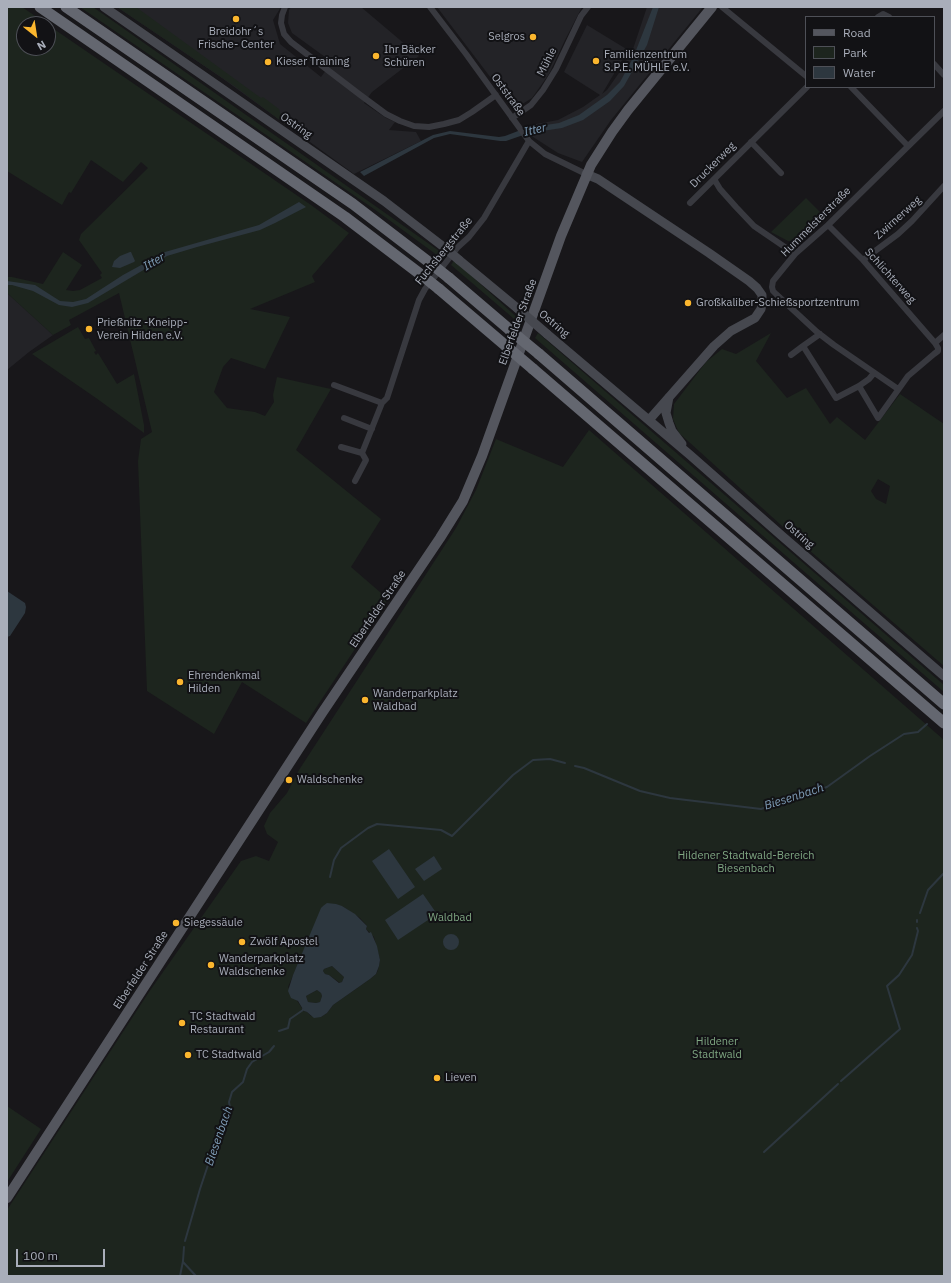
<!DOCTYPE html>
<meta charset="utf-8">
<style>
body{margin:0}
#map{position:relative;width:951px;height:1283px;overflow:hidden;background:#18171a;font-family:"IBM Plex Sans",sans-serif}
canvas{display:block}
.frame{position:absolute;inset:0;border:8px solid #a9aeba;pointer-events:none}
.legend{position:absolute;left:805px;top:16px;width:130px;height:72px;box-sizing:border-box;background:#121215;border:1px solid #4e5057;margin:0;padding:5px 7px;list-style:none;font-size:12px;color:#a9aeba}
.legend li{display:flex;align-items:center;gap:8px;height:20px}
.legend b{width:20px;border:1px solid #4e5057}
.north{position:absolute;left:16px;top:16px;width:40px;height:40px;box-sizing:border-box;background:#121215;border:1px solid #4e5057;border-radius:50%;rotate:150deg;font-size:11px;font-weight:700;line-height:16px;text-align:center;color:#a9aeba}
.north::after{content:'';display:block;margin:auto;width:14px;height:18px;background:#fbb62e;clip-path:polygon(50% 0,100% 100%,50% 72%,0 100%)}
.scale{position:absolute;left:16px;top:1249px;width:89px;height:18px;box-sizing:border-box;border:2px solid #a9aeba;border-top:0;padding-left:5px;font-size:12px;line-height:14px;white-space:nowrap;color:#a9aeba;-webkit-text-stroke:3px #121215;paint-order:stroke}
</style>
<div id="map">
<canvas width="951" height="1283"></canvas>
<div class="frame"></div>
<ul class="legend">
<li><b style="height:5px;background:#54565e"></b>Road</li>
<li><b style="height:11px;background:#1d251e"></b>Park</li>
<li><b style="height:11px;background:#2d373f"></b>Water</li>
</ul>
<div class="north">N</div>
<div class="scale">100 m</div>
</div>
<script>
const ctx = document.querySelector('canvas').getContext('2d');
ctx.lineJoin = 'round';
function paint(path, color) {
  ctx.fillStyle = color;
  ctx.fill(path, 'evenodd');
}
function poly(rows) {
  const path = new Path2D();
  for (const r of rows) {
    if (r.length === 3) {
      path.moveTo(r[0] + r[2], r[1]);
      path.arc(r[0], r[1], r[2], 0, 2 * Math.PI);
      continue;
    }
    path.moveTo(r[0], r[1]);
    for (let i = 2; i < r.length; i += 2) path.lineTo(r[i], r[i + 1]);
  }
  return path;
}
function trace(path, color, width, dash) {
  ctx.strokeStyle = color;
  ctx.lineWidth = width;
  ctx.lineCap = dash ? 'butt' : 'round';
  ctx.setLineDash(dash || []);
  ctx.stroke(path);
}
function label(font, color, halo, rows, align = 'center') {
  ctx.font = font + ' "IBM Plex Sans",sans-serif';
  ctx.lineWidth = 4;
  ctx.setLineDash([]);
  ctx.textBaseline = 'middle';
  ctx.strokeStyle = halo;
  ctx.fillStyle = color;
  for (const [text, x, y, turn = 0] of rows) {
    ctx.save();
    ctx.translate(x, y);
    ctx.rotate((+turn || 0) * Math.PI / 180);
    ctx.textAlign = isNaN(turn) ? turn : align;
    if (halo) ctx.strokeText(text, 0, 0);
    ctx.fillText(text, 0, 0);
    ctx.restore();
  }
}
const built = poly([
 [117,7,281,7,273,20,280,44,321,77,332,62,292,33,288,23,289,10,291,7,361,7,419,56,372,92,364,103,386,118,395,122,389,130,416,132,421,141,354,174,222,78],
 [437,7,582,7,565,40,549,74,532,98,516,108,513,107],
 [647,7,703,7,611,120,582,162,558,153,530,135,525,126,558,120,583,107,600,95,564,72,587,25,628,50,602,94,607,90,621,70,633,49],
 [7,293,53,335,29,352,7,370]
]);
const green = poly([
 [7,7,22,7,47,24,24,24,24,48,48,48,48,25,311,205,349,233,312,276,315,282,250,309,290,317,265,369,231,358,223,367,214,392,227,408,255,412,265,416,274,402,273,395,277,377,331,389,296,450,381,519,351,567,388,599,306,723,242,682,214,734,147,691,138,461,141,439,152,432,119,293,69,320,71,325,53,335,7,293,7,277,12,277,43,284,63,252,82,265,66,290,73,291,80,290,102,278,100,275,102,273,79,240,81,234,148,168,141,162,123,182,91,160,71,193,69,192,62,205,7,171],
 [80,7,93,7,442,253,441,258,374,209],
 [117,7,136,7,261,98,263,97,279,109,280,113,287,121,285,124,233,85],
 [806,198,825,217,806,235,800,239,794,241,788,241,771,232],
 [454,260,521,321,520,324,451,265],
 [78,327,85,339,89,338,96,351,94,352,96,355,98,353,117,384,134,374,144,425,144,433,96,398,32,354],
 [538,333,944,685,944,692,800,568,535,338],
 [771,333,756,361,787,398,806,388,830,424,837,417,865,440,900,394,944,424,944,666,802,544,679,433,673,419,674,404,706,362,722,349,736,354],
 [878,479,890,486,886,504,876,499,871,491],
 [589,430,944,740,944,1276,7,1276,7,1210,149,992,241,861,256,856,269,861,278,842,267,834,264,826,270,813,287,793,299,770,456,528,476,490,496,439,563,467],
 [323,906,342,906,360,918,367,926,366,929,374,937,380,960,378,970,376,974,370,979,333,1005,327,1013,321,1017,311,1016,307,1012,304,1011,288,987],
 [332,966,344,977,342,982,340,983,329,975,325,974,323,971,324,969],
 [317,990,321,993,322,996,320,1002,316,1003,308,1002,306,996],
 [7,1106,41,1129,7,1182]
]);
const water = poly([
 [653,7,659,7,647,45,624,86,610,101,583,120,562,128,529,133,506,141,500,141,450,134,434,138,364,176,360,172,433,135,450,131,499,137,505,136,526,128,559,123,579,115,607,95,620,82,633,58],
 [299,202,306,207,275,223,260,230,197,247,167,256,88,303,72,307,59,305,33,291,12,285,7,285,7,281,35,285,60,301,73,302,86,299,123,275,165,252,259,225],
 [130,252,131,252,135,261,134,262,120,268,112,267,114,261,120,256],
 [7,591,25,603,26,607,25,613,10,636,7,637],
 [389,849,415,887,398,899,372,861],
 [434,856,442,869,424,881,415,869],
 [423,894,437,914,398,940,385,920],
 [327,903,336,904,342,906,355,914,367,926,366,929,369,933,371,932,377,946,380,960,379,966,376,974,370,979,333,1005,327,1013,321,1017,314,1018,307,1012,304,1011,298,1001,291,998,288,991,293,975,321,908,323,906],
 [332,966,344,977,342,982,339,983,329,975,325,974,323,971,324,969],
 [317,990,321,993,322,996,320,1002,316,1003,308,1002,306,996],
 [451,942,8]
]);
const stream = poly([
 [575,766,584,768,640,791,670,798,761,809,827,787,870,756,904,734,918,732,927,724],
 [330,877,334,860,341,848,368,828,377,824,441,830,452,836,513,775,533,760,550,759,565,763],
 [920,913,928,890,944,873],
 [917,920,917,922],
 [279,1031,288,1028,290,1019,303,1010,303,1009],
 [841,1081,900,1029,887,986,899,975,912,955,918,931,917,928],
 [764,1152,838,1084],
 [185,1241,200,1189,209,1162,225,1123,230,1108,229,1102,232,1092,243,1082,247,1069,252,1062,269,1052,274,1046],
 [183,1262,196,1276],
 [180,1276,183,1261,184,1247]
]);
const minor = poly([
 [285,7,282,15,281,23,284,34,291,42,359,94,386,114,400,121,414,126,429,127,444,124,459,120,472,112,496,95],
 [430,7,466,54,529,141,545,154,586,174],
 [722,7,806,76],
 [878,17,883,14,889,17],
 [934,64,944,75],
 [851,87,908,146],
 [512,118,531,105,543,90,556,69,581,16,588,7],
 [751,142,781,173],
 [714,179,720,189,736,207,754,226,795,254],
 [690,203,807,87],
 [828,225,863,260,935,343,938,348,938,351,934,354,908,376,878,418,859,386],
 [863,260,898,234,912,221,944,186],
 [820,334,803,346,836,398,859,386,869,379,874,373],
 [935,343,944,335],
 [791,355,803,346],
 [334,385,382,403],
 [898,389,834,345,817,332,776,294,773,291,772,287,773,281,795,254,828,225,944,111],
 [344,418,372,429],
 [341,447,362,453,382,403,387,398,419,300,425,289,458,247,469,237,484,218,529,141],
 [355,481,366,460,362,453]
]);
const secondary = poly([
 [104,7,384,201,445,248],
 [586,174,598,179,709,253,749,281,757,288,762,295,762,304,761,309,755,318,731,331,714,346,649,420],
 [459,260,517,308],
 [547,334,690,455,782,536,944,676],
 [669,397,666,413,669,423,672,431,682,444]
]);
const primary = poly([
 [7,1198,322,713,440,538,463,501,482,456,561,236,591,165,612,132,628,110,712,7]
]);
const motorway = poly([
 [40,7,345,217,424,277],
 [66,7,353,204,434,266],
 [449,278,510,330],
 [439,289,506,346],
 [539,354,944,704],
 [533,369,944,723]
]);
const secondaryBridge = poly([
 [445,248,459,260],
 [517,308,547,334]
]);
const motorwayBridge = poly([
 [434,266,449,278],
 [424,277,439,289],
 [510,330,539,354],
 [506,346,533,369]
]);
const markers = [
 [236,19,4,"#fbb62e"],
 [533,37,4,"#fbb62e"],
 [376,56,4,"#fbb62e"],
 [596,61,4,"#fbb62e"],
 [268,62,4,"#fbb62e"],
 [688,303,4,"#fbb62e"],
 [89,329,4,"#fbb62e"],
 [180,682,4,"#fbb62e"],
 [365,700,4,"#fbb62e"],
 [289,780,4,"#fbb62e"],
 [176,923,4,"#fbb62e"],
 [242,942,4,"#fbb62e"],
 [211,965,4,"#fbb62e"],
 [182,1023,4,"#fbb62e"],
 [188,1055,4,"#fbb62e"],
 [437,1078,4,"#fbb62e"]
];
const poiNames = [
 ["Breidohr´s",236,32,"center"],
 ["Frische- Center",236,45,"center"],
 ["Selgros",525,37,"right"],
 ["Ihr Bäcker",384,50],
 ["Schüren",384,63],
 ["Familienzentrum",604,55],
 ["S.P.E. MÜHLE e.V.",604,68],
 ["Kieser Training",276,62],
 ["Großkaliber-Schießsportzentrum",696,303],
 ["Prießnitz -Kneipp-",97,323],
 ["Verein Hilden e.V.",97,336],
 ["Ehrendenkmal",188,676],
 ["Hilden",188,689],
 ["Wanderparkplatz",373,694],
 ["Waldbad",373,707],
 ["Waldschenke",297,780],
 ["Siegessäule",184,923],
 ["Zwölf Apostel",250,942],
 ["Wanderparkplatz",219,959],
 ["Waldschenke",219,972],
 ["TC Stadtwald",190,1017],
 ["Restaurant",190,1030],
 ["TC Stadtwald",196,1055],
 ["Lieven",445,1078]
];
const streetNames = [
 ["Mühle",547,62,-63],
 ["Oststraße",508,95,54],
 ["Ostring",296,126,35],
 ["Druckerweg",713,165,-45],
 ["Zwirnerweg",898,218,-42],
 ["Hummelsterstraße",816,222,-45],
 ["Fuchsbergstraße",444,251,-51],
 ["Schlichterweg",890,276,48],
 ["Elberfelder Straße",518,322,-70],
 ["Ostring",554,324,40],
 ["Ostring",799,535,41],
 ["Elberfelder Straße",378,609,-56],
 ["Elberfelder Straße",141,970,-57]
];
const parkNames = [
 ["Hildener Stadtwald-Bereich",746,856],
 ["Biesenbach",746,869],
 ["Waldbad",450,918],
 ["Hildener",717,1042],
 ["Stadtwald",717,1055]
];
const waterNames = [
 ["Itter",535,130,-13],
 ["Itter",154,262,-30],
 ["Biesenbach",794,797,-18],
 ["Biesenbach",219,1136,-71]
];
paint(built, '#232327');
paint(green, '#1d251e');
paint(water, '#2d373f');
trace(stream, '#2d373f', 2);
trace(minor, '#38393f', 6);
trace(secondary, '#46484f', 9);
trace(primary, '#54565e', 10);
trace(motorway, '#646770', 11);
trace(secondaryBridge, '#46484f', 9);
trace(motorwayBridge, '#646770', 11);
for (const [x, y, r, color] of markers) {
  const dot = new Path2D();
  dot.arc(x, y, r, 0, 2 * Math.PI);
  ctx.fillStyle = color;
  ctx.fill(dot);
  trace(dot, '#121215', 1.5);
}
label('11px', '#a9aeba', '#121215', poiNames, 'left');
label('11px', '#a9aeba', '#121215', streetNames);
label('11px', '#7fa682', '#121215', parkNames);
label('italic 12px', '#7f9db7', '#121215', waterNames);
</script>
